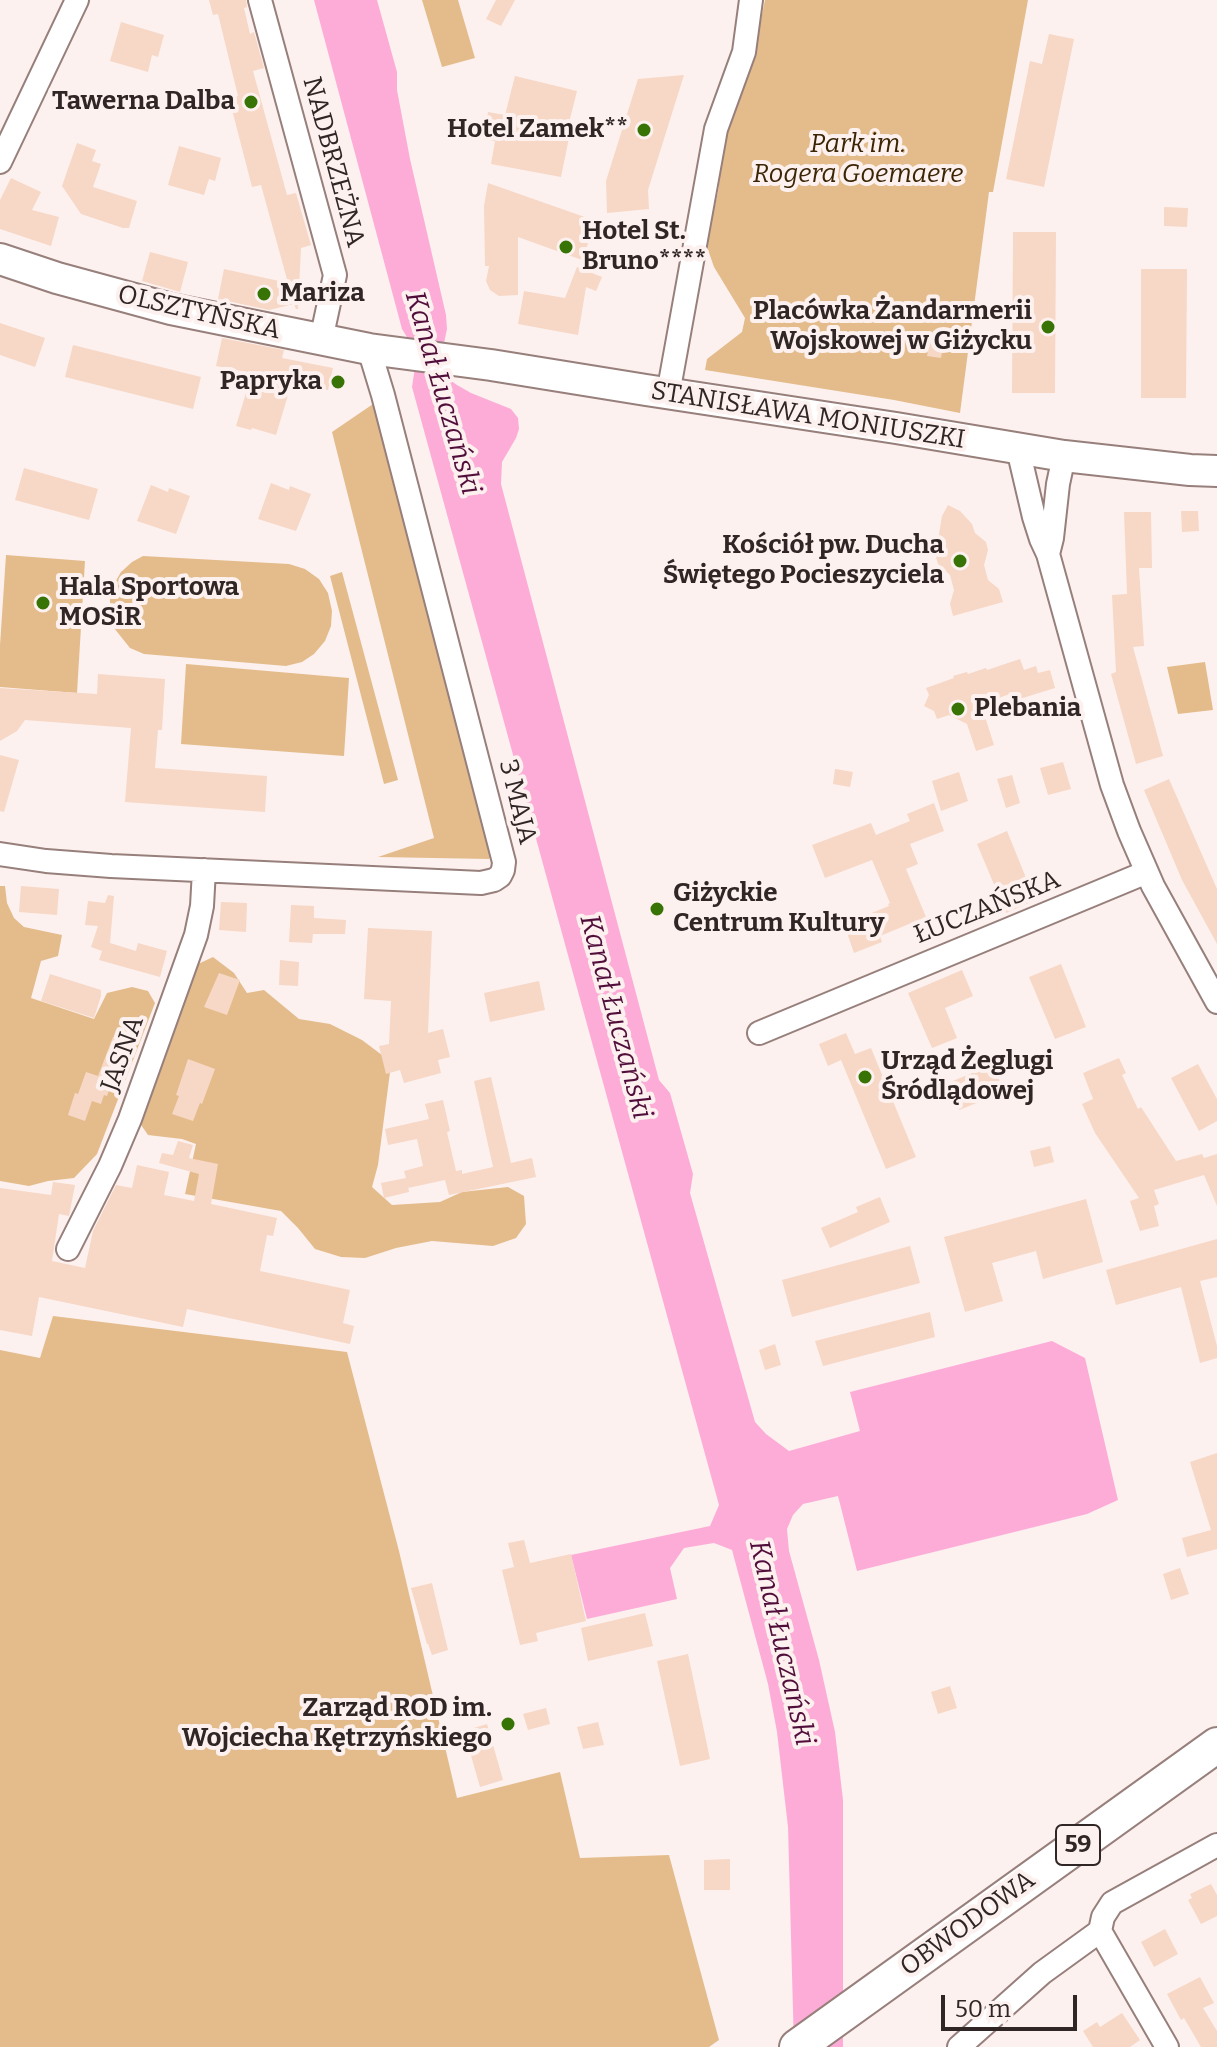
<!DOCTYPE html>
<meta charset="utf-8">
<style>
body{margin:0}
#map{position:relative;width:1217px;height:2047px;overflow:hidden;background:#fcf1ef;font-family:Bitter,serif}
canvas{display:block}
.scale{position:absolute;left:941px;top:1995px;width:136px;height:36px;box-sizing:border-box;border:4px solid #302625;border-top:0;padding-left:10px;font-size:24px;line-height:28px;white-space:nowrap;color:#302625;-webkit-text-stroke:6px #fcf1ef;paint-order:stroke}
</style>
<div id="map">
<canvas width="1217" height="2047"></canvas>
<div class="scale">50 m</div>
</div>
<script>
const ctx = document.querySelector('canvas').getContext('2d');
ctx.lineJoin = 'round';
function paint(path, color) {
  ctx.fillStyle = color;
  ctx.fill(path, 'evenodd');
}
function poly(rows) {
  const path = new Path2D();
  for (const r of rows) {
    path.moveTo(r[0], r[1]);
    for (let i = 2; i < r.length; i += 2) path.lineTo(r[i], r[i + 1]);
  }
  return path;
}
function trace(path, color, width, dash) {
  ctx.strokeStyle = color;
  ctx.lineWidth = width;
  ctx.lineCap = dash ? 'butt' : 'round';
  ctx.setLineDash(dash || []);
  ctx.stroke(path);
}
function label(font, color, halo, rows, align = 'center') {
  ctx.font = font + ' Bitter,serif';
  ctx.lineWidth = 8;
  ctx.setLineDash([]);
  ctx.textBaseline = 'middle';
  ctx.strokeStyle = halo;
  ctx.fillStyle = color;
  for (const [text, x, y, turn = 0] of rows) {
    ctx.save();
    ctx.translate(x, y);
    ctx.rotate((+turn || 0) * Math.PI / 180);
    ctx.textAlign = isNaN(turn) ? turn : align;
    if (halo) ctx.strokeText(text, 0, 0);
    ctx.fillText(text, 0, 0);
    ctx.restore();
  }
}
const green = poly([
 [422,0,458,0,475,58,442,67],
 [765,0,1028,0,993,192,989,192,960,413,894,400,705,370,707,359,742,332,745,318,714,267,706,244,718,192,726,125,752,62],
 [376,402,492,853,489,859,378,857,434,838,332,432],
 [6,555,85,561,77,693,0,687,0,645],
 [143,556,289,564,305,569,319,579,328,593,332,611,331,626,325,641,314,654,302,662,286,666,144,654,130,648,114,628,110,614,110,599,114,584,121,572,132,562],
 [342,572,398,780,384,784,330,576],
 [1205,662,1213,710,1178,714,1167,667],
 [186,664,349,678,344,756,181,744],
 [0,886,5,886,7,903,14,918,24,927,62,935,58,956,41,961,31,998,94,1019,107,993,132,987,148,991,155,1003,97,1154,74,1178,48,1181,29,1186,0,1181],
 [213,957,234,973,247,993,264,990,299,1019,330,1024,362,1040,382,1055,390,1072,378,1165,372,1187,392,1205,440,1202,462,1192,508,1187,524,1196,526,1224,516,1238,493,1246,432,1241,396,1248,365,1258,341,1257,315,1249,298,1228,281,1211,185,1194,196,1144,182,1139,148,1135,139,1122,198,964],
 [53,1316,347,1352,399,1551,457,1798,560,1772,580,1858,669,1855,719,2040,709,2047,0,2047,0,1350,40,1358]
]);
const water = poly([
 [314,0,377,0,397,72,397,90,410,159,446,315,447,329,443,348,445,371,450,380,457,385,471,393,511,409,518,418,519,429,516,438,502,462,501,484,659,1080,670,1093,693,1174,690,1193,755,1422,766,1434,789,1451,860,1431,850,1392,1052,1341,1085,1358,1118,1500,1087,1514,857,1571,838,1496,803,1504,793,1515,787,1529,789,1551,819,1660,835,1732,843,1800,843,2047,794,2047,788,1827,777,1732,768,1684,732,1550,714,1543,684,1548,670,1568,677,1599,587,1619,571,1555,710,1526,719,1505,412,387,415,367,410,342,402,329]
]);
const building = poly([
 [209,0,246,0,247,7,244,8,250,34,254,32,264,68,253,71,287,195,296,193,311,245,301,248,298,309,296,309,294,304,269,310,218,299,224,269,288,283,261,185,252,187,229,98,238,96,218,14,213,15],
 [496,0,515,0,501,26,486,19],
 [121,22,164,35,158,57,152,55,148,72,110,61],
 [1049,34,1074,39,1044,187,1006,179,1030,61,1042,64],
 [684,75,648,190,649,209,607,213,606,181,638,79],
 [515,76,577,91,568,127,571,128,561,177,491,164,495,141,483,139,488,112,505,115],
 [77,143,96,150,92,161,101,164,93,187,137,201,129,228,123,228,81,214,62,186],
 [179,146,221,158,215,181,209,179,204,195,168,185],
 [11,178,41,192,32,210,59,217,51,246,0,229,0,200],
 [488,183,596,221,582,260,518,237,518,295,499,296,490,290,486,281,489,266,485,266,484,206],
 [1164,207,1188,208,1187,227,1164,226],
 [1013,232,1056,232,1055,393,1012,393],
 [150,252,188,262,180,292,142,281],
 [577,267,602,277,596,291,586,287,578,335,518,324,524,291,565,298],
 [1141,269,1187,269,1186,398,1141,398],
 [0,323,45,338,35,367,0,355],
 [222,338,284,350,282,358,333,368,328,390,292,382,276,435,252,428,251,430,236,426,252,373,216,366],
 [930,339,944,341,941,358,927,356],
 [73,345,201,377,193,409,65,377],
 [24,468,98,489,89,520,15,500],
 [271,483,289,490,290,486,311,494,296,531,258,519],
 [151,485,168,492,169,488,190,496,176,534,137,521],
 [948,505,960,511,972,524,975,533,986,542,988,550,984,565,988,580,999,589,1003,602,953,616,950,604,954,590,950,575,938,564,936,557,941,542,939,534,942,516],
 [1181,511,1198,511,1199,531,1182,532],
 [1124,512,1151,512,1152,568,1139,568,1144,646,1133,647,1163,756,1136,764,1111,674,1116,672,1112,595,1127,594],
 [1020,659,1024,670,1036,666,1038,673,1050,670,1055,688,1013,701,1010,694,981,704,994,745,976,751,967,724,949,715,937,719,934,711,924,706,929,695,926,688,954,678,953,676,967,672,968,674,986,668,987,670],
 [98,674,165,679,162,730,158,730,155,768,267,776,265,812,125,802,131,728,25,720,17,731,0,741,0,688,97,694],
 [0,755,19,760,4,812,0,811],
 [1063,762,1071,789,1048,795,1040,768],
 [835,769,853,772,850,787,833,784],
 [959,772,968,801,941,811,932,781],
 [1012,775,1020,803,1006,808,997,779],
 [1169,779,1217,889,1217,944,1182,880,1144,790],
 [934,803,944,831,910,844,918,864,906,869,926,917,880,936,882,942,854,953,844,924,889,906,888,904,890,903,872,860,825,878,812,845,871,823,876,835,910,821,907,814],
 [1007,831,1035,900,1006,913,977,844],
 [21,886,59,889,57,915,19,912],
 [108,895,114,896,110,943,136,951,138,943,167,951,160,977,99,960,102,951,91,947,98,926,85,925,88,901,105,903],
 [221,902,247,903,246,932,219,930],
 [291,905,314,906,314,918,346,920,345,934,313,934,312,943,289,942],
 [368,928,432,931,428,1033,443,1029,450,1057,438,1060,441,1073,404,1083,400,1070,386,1074,379,1046,389,1044,391,1001,364,999],
 [280,960,299,962,298,986,279,985],
 [1061,964,1086,1027,1055,1039,1029,977],
 [962,970,973,996,945,1008,957,1038,932,1048,908,993],
 [219,973,240,980,227,1015,204,1007],
 [50,974,101,990,101,996,94,1018,41,1001],
 [539,981,545,1010,490,1022,484,993],
 [846,1033,855,1054,871,1048,916,1157,886,1169,841,1060,828,1066,819,1044],
 [113,1037,134,1045,127,1063,120,1060,107,1096,104,1095,101,1104,92,1101,85,1121,68,1115,75,1093,78,1094,86,1072,98,1076],
 [989,1054,1004,1092,959,1110,948,1083,977,1071,973,1061],
 [1119,1058,1126,1073,1122,1075,1138,1109,1141,1107,1176,1161,1202,1154,1204,1158,1217,1154,1217,1206,1204,1175,1154,1190,1159,1204,1154,1206,1159,1226,1140,1231,1130,1201,1139,1198,1095,1133,1082,1104,1093,1099,1083,1073],
 [188,1059,215,1069,202,1104,200,1103,193,1121,172,1114,179,1096,176,1095],
 [1198,1064,1217,1099,1217,1121,1199,1131,1171,1078],
 [491,1077,511,1163,532,1158,536,1177,449,1195,445,1180,408,1188,408,1185,409,1192,384,1198,381,1183,406,1178,404,1171,423,1166,417,1139,388,1145,385,1129,429,1119,425,1104,443,1100,450,1131,447,1132,456,1171,462,1170,462,1174,493,1167,474,1081],
 [178,1141,193,1145,189,1158,218,1164,211,1204,277,1218,273,1236,267,1235,260,1271,350,1290,343,1323,354,1326,350,1344,187,1309,183,1327,39,1297,32,1336,0,1330,0,1188,51,1195,53,1182,75,1185,69,1216,59,1214,52,1261,85,1268,93,1231,116,1185,132,1188,137,1165,169,1172,164,1195,194,1201,199,1174,159,1163,162,1153,173,1155],
 [1050,1146,1054,1162,1034,1167,1030,1151],
 [880,1197,890,1222,830,1248,821,1228,858,1212,856,1207],
 [1086,1199,1103,1262,1043,1279,1036,1251,992,1263,1003,1301,965,1312,944,1237],
 [1217,1239,1217,1277,1200,1281,1217,1346,1217,1358,1200,1363,1181,1287,1116,1305,1106,1270],
 [910,1246,920,1283,792,1317,782,1280],
 [930,1312,935,1337,823,1366,815,1341],
 [775,1344,781,1365,765,1370,759,1350],
 [1217,1453,1217,1549,1187,1557,1182,1538,1211,1530,1190,1462],
 [524,1540,530,1563,571,1554,586,1621,536,1633,538,1641,520,1645,502,1570,514,1567,508,1543],
 [1180,1568,1189,1594,1171,1600,1163,1574],
 [432,1583,448,1650,432,1655,428,1644,427,1644,411,1588],
 [645,1613,653,1646,588,1661,581,1628],
 [688,1654,710,1759,680,1766,657,1661],
 [950,1686,957,1708,938,1714,931,1692],
 [546,1708,550,1724,528,1730,523,1714],
 [598,1722,604,1745,583,1749,577,1727],
 [487,1724,503,1780,480,1787,464,1731],
 [730,1859,730,1890,704,1890,704,1860],
 [1211,1884,1217,1895,1217,1916,1201,1924,1188,1900,1192,1898,1190,1894],
 [1165,1929,1178,1954,1154,1967,1141,1942],
 [1200,1977,1214,2003,1203,2008,1217,2031,1217,2047,1201,2047,1184,2018,1181,2020,1167,1994],
 [1122,2013,1140,2040,1130,2047,1093,2047,1083,2031,1097,2022,1100,2027]
]);
const street = poly([
 [260,0,335,275,321,340],
 [0,162,77,0],
 [668,394,716,129,744,52,751,0],
 [1018,449,1034,517,1041,539,1048,554,1112,785,1129,831,1153,886,1217,1002],
 [1048,554,1052,538,1058,484,1064,456],
 [0,854,46,861,111,866,481,883,494,880,500,876,503,870,504,862,383,395,369,349],
 [759,1033,1147,872],
 [68,1249,110,1166,130,1119,196,935,202,906,204,870],
 [1100,1931,1167,2047],
 [959,2047,1042,1973,1100,1931,1103,1917,1112,1903,1217,1845]
]);
const secondary = poly([
 [0,259,57,278,171,309,369,349,491,365,646,390,896,428,1064,456,1190,470,1217,471]
]);
const primary = poly([
 [797,2047,1217,1745]
]);
const markers = [
 [251,102,8,"#387306"],
 [644,130,8,"#387306"],
 [566,247,8,"#387306"],
 [264,294,8,"#387306"],
 [1048,327,8,"#387306"],
 [338,382,8,"#387306"],
 [960,561,8,"#387306"],
 [43,603,8,"#387306"],
 [958,709,8,"#387306"],
 [657,909,8,"#387306"],
 [865,1077,8,"#387306"],
 [508,1724,8,"#387306"]
];
const shields = [
 [1078,1845,44]
];
const shieldNames = [
 ["59",1078,1845]
];
const poiNames = [
 ["Tawerna Dalba",235,102],
 ["Hotel Zamek**",628,130],
 ["Hotel St.",582,232,"left"],
 ["Bruno****",582,262,"left"],
 ["Mariza",280,294,"left"],
 ["Placówka Żandarmerii",1032,312],
 ["Wojskowej w Giżycku",1032,342],
 ["Papryka",322,382],
 ["Kościół pw. Ducha",944,546],
 ["Świętego Pocieszyciela",944,576],
 ["Hala Sportowa",59,588,"left"],
 ["MOSiR",59,618,"left"],
 ["Plebania",974,709,"left"],
 ["Giżyckie",673,894,"left"],
 ["Centrum Kultury",673,924,"left"],
 ["Urząd Żeglugi",881,1062,"left"],
 ["Śródlądowej",881,1092,"left"],
 ["Zarząd ROD im.",492,1709],
 ["Wojciecha Kętrzyńskiego",492,1739]
];
const parkNames = [
 ["Park im.",858,145],
 ["Rogera Goemaere",858,175]
];
const streetNames = [
 ["NADBRZEŻNA",333,162,75],
 ["OLSZTYŃSKA",199,313,13],
 ["STANISŁAWA MONIUSZKI",808,416,9],
 ["3 MAJA",517,802,76],
 ["ŁUCZAŃSKA",987,908,-22],
 ["JASNA",123,1054,-70],
 ["OBWODOWA",968,1924,-36]
];
const waterNames = [
 ["Kanał Łuczański",442,393,74],
 ["Kanał Łuczański",615,1017,75],
 ["Kanał Łuczański",781,1643,77]
];
paint(green, '#e4bc8c');
paint(water, '#fdacd8');
paint(building, '#f7d7c5');
trace(street, '#977f7b', 26);
trace(secondary, '#977f7b', 34);
trace(primary, '#977f7b', 38);
trace(street, '#fff', 22);
trace(secondary, '#fff', 30);
trace(primary, '#fff', 34);
for (const [x, y, r, color] of markers) {
  const dot = new Path2D();
  dot.arc(x, y, r, 0, 2 * Math.PI);
  ctx.fillStyle = color;
  ctx.fill(dot);
  trace(dot, '#fcf1ef', 3);
}
for (const [x, y, w] of shields) {
  const box = new Path2D();
  box.roundRect(x - w / 2, y - 20, w, 40, 6);
  ctx.fillStyle = '#fcf1ef';
  ctx.fill(box);
  trace(box, '#302625', 2);
}
label('bold 24px', '#302625', null, shieldNames);
label('bold 26px', '#302625', '#fcf1ef', poiNames, 'right');
label('italic 26px', '#3b2505', '#fcf1ef', parkNames);
label('26px', '#302625', '#fcf1ef', streetNames);
label('italic 28px', '#520e3b', '#fcf1ef', waterNames);
</script>
